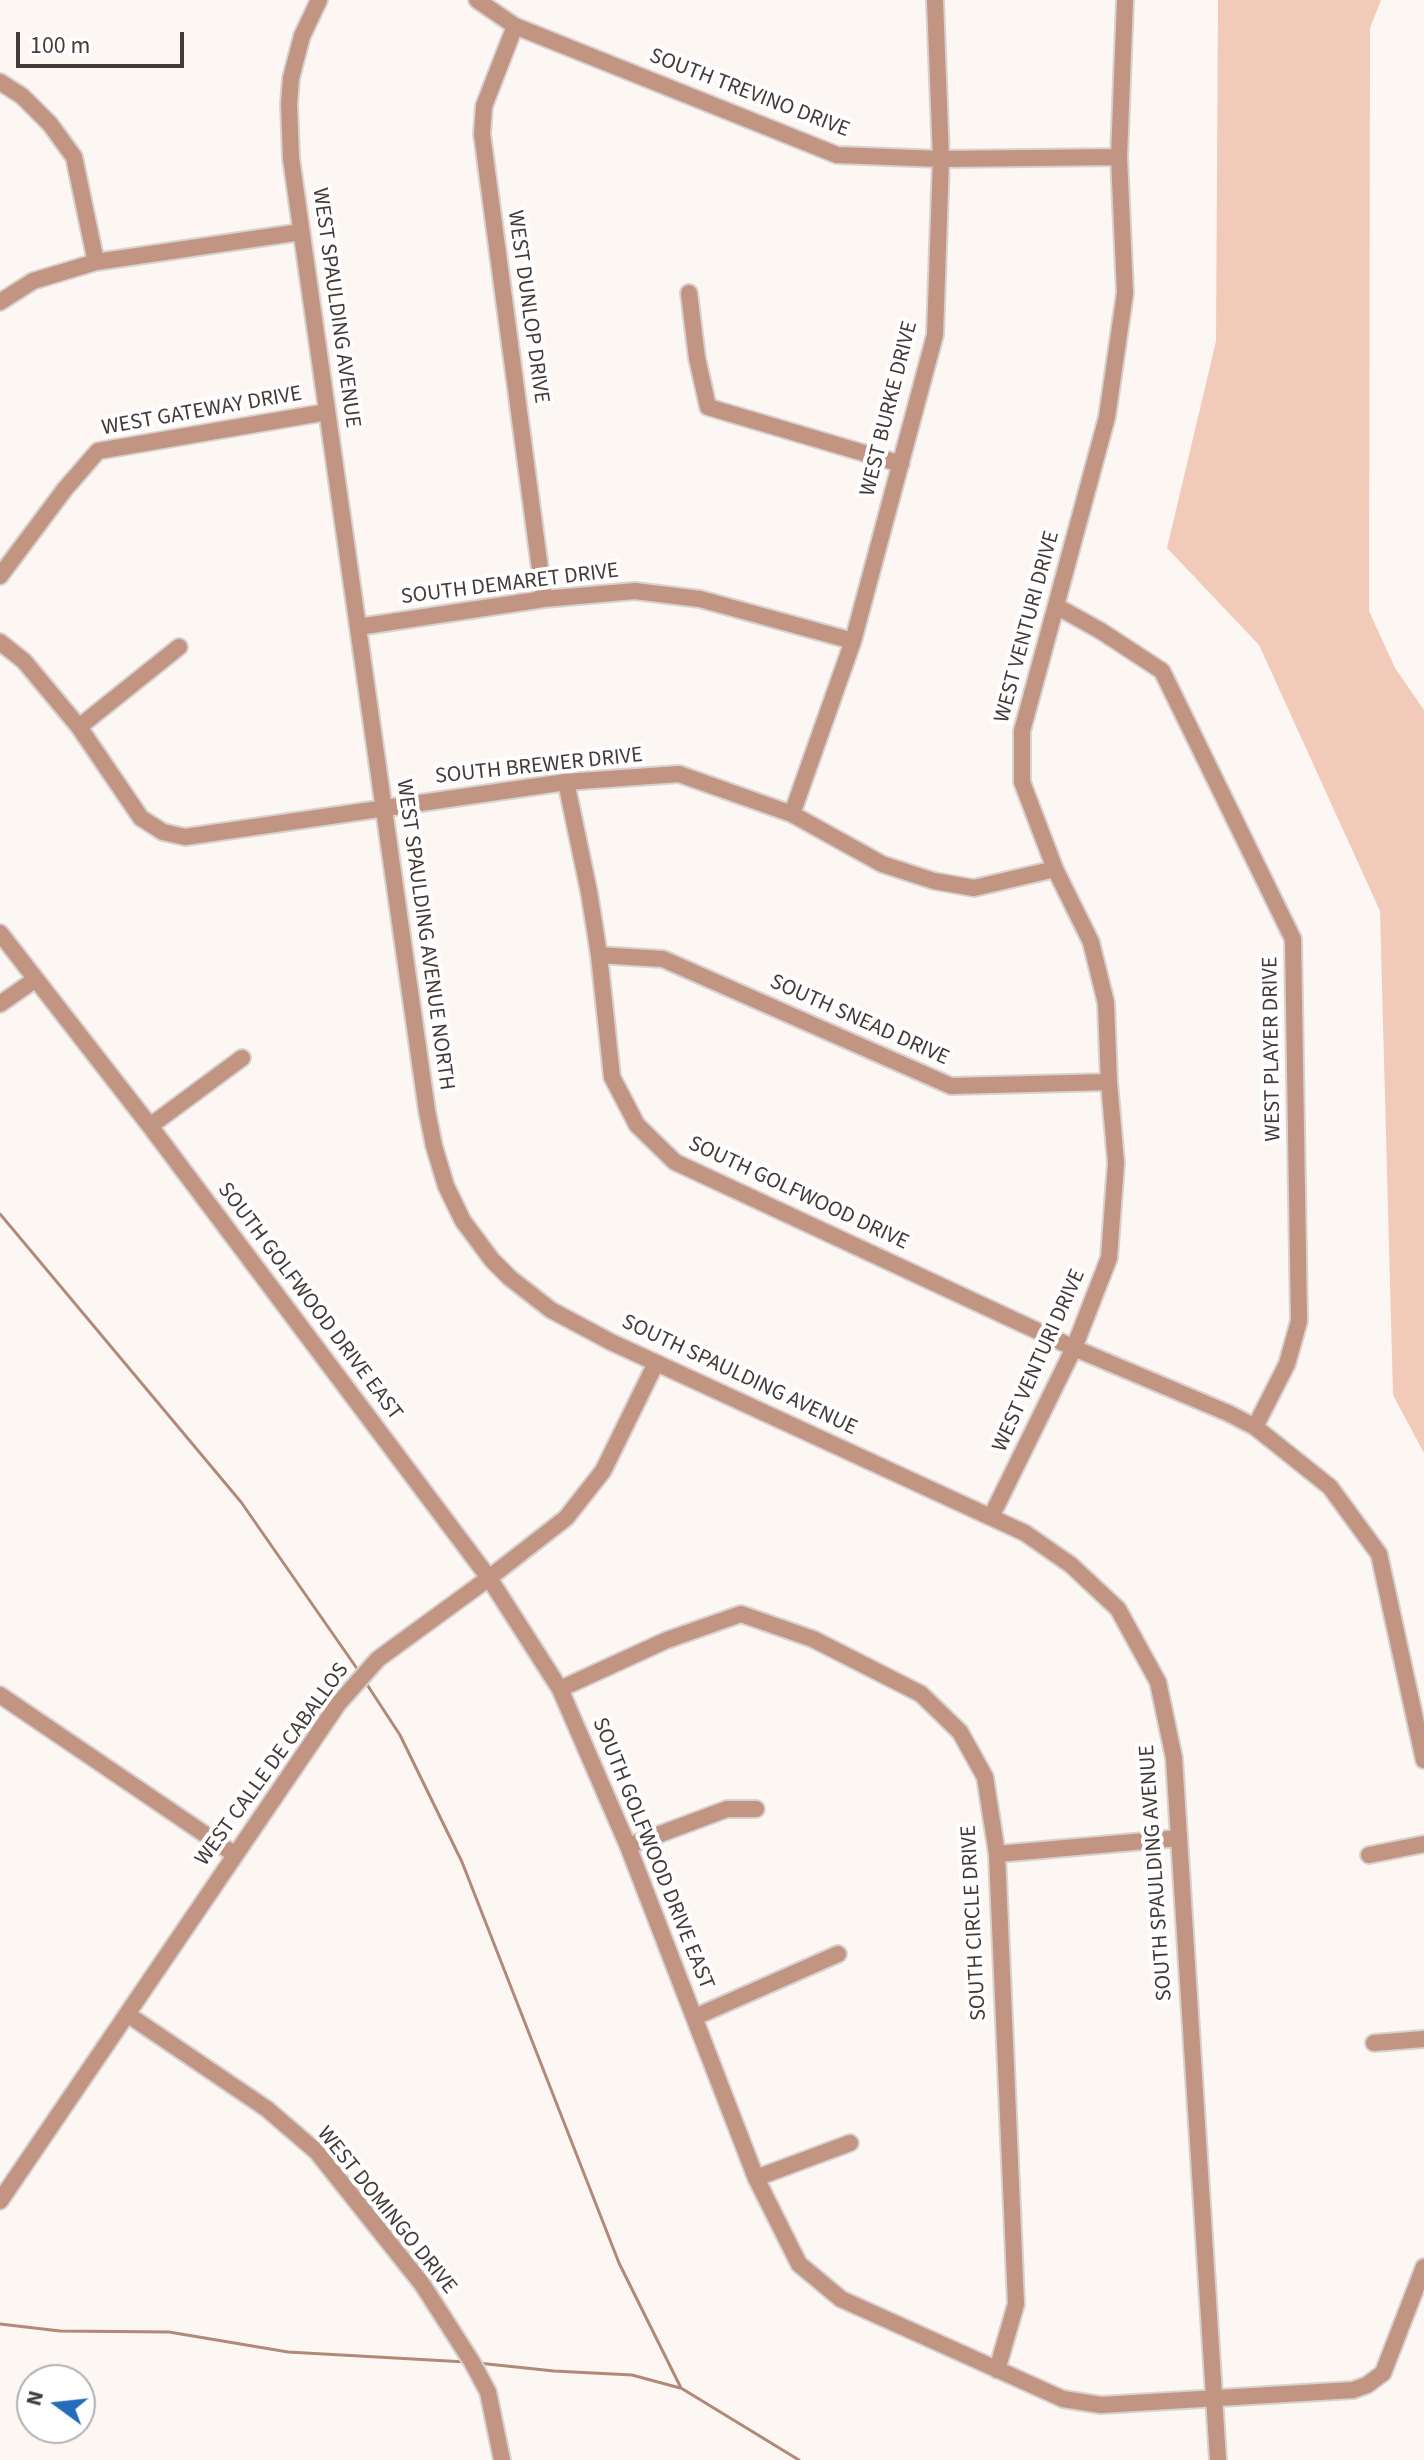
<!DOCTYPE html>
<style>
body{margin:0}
#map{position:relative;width:1424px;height:2460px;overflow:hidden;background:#fdf7f4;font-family:"Source Sans 3",sans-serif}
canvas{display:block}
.north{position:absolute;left:16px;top:2364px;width:80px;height:80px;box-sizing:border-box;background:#fff;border:2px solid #b3b1b0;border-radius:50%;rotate:285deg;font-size:22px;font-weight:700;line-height:32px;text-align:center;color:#423b39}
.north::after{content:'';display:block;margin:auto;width:28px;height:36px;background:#246dbd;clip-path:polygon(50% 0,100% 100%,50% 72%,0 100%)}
.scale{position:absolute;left:16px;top:32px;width:168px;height:36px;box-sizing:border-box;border:4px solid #423b39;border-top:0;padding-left:10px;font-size:24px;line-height:28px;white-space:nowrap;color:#423b39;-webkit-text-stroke:6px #fff;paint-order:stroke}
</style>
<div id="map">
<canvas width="1424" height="2460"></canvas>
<div class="north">N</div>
<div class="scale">100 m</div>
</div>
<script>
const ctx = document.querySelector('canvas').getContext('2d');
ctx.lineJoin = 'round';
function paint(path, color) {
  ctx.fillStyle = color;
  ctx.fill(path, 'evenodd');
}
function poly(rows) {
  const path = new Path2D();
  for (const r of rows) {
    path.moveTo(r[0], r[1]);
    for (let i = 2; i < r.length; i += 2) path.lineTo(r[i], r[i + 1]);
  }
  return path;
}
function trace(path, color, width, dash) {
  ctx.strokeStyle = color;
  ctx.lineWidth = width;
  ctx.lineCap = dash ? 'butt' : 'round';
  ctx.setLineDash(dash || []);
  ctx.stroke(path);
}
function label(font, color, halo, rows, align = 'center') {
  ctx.font = font + ' "Source Sans 3",sans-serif';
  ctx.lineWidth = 8;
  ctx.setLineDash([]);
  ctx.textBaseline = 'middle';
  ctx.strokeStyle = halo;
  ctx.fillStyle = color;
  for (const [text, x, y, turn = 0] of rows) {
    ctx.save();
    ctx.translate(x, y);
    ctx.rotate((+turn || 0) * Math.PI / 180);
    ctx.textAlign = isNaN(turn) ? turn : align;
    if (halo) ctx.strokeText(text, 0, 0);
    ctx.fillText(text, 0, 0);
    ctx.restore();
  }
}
const green = poly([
 [1218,0,1381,0,1370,28,1369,611,1395,668,1424,710,1424,1453,1393,1395,1380,911,1259,645,1167,548,1216,341]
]);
const stream = poly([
 [0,1214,241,1502,358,1670],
 [366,1683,400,1735,462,1862,619,2263,681,2388,799,2460],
 [0,2324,60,2331,169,2332,288,2352,466,2362],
 [478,2363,554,2371,632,2375,680,2388]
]);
const minor = poly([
 [319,0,302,36,291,78,289,104,291,158,427,1111,434,1146,446,1186,463,1221,492,1260,510,1278,551,1310,611,1342,1025,1533,1071,1565,1118,1609,1158,1682,1174,1758,1218,2460],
 [477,0,515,26,837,155,941,159,1119,157],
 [515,26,484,106,482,134,544,599],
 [0,82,22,96,50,124,74,157,96,262],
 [689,293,697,358,708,407,901,464],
 [0,302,33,281,96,262,301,232],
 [0,576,65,489,98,451,327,412],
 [1056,606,1101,631,1162,671,1293,939,1299,1321,1287,1364,1255,1427],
 [358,627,544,599,635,591,700,599,853,641],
 [0,642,24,661,79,727,141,818,163,832,185,837,566,782,679,774,792,814,882,864,934,881,974,888,1055,869],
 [79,727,179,647],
 [566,782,589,892,599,955,612,1077,637,1125,675,1162,1074,1348,1228,1413,1255,1427,1330,1487,1379,1554,1424,1760],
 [792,814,853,641,935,335,941,159,935,0],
 [0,933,150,1126,489,1578,560,1689,628,1846,756,2178,799,2264,841,2299,1063,2399,1101,2405,1353,2390,1367,2385,1383,2373,1424,2267],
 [599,955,663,959,951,1086,1109,1082],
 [0,1004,36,979],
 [150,1126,242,1058],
 [991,1517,1074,1348,1109,1258,1116,1163,1109,1082,1106,1003,1091,942,1055,869,1022,782,1022,731,1107,417,1125,293,1119,157,1125,0],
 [560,1689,667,1640,741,1614,813,1639,921,1694,960,1732,985,1777,997,1854,1016,2304,997,2370],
 [0,1695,234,1854],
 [628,1846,727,1809,756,1809],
 [997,1854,1179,1838],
 [1369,1855,1424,1844],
 [127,2014,267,2109,317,2152,422,2284,472,2362,488,2392,502,2460],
 [695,2017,838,1954],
 [1374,2043,1424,2039],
 [756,2178,850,2143],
 [0,2201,338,1704,378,1659,489,1578,566,1518,603,1471,656,1363]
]);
const streetNames = [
 ["SOUTH TREVINO DRIVE",749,94,21],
 ["WEST DUNLOP DRIVE",527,307,82],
 ["WEST SPAULDING AVENUE",335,308,82],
 ["WEST BURKE DRIVE",890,409,-76],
 ["WEST GATEWAY DRIVE",202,412,-10],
 ["SOUTH DEMARET DRIVE",510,585,-7],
 ["WEST VENTURI DRIVE",1028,627,-75],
 ["SOUTH BREWER DRIVE",539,767,-6],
 ["WEST SPAULDING AVENUE NORTH",424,935,82],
 ["SOUTH SNEAD DRIVE",859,1021,24],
 ["WEST PLAYER DRIVE",1273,1049,-91],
 ["SOUTH GOLFWOOD DRIVE",798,1194,25],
 ["SOUTH GOLFWOOD DRIVE EAST",309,1302,53],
 ["WEST VENTURI DRIVE",1040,1361,-66],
 ["SOUTH SPAULDING AVENUE",739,1376,25],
 ["WEST CALLE DE CABALLOS",273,1765,-54],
 ["SOUTH GOLFWOOD DRIVE EAST",652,1854,68],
 ["SOUTH SPAULDING AVENUE",1157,1873,-94],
 ["SOUTH CIRCLE DRIVE",975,1923,-93],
 ["WEST DOMINGO DRIVE",386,2211,51]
];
paint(green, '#f2cab9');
trace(stream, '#b18978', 3);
trace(minor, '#d8d1cf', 20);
trace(minor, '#c19582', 16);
label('22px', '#423b39', '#fff', streetNames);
</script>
